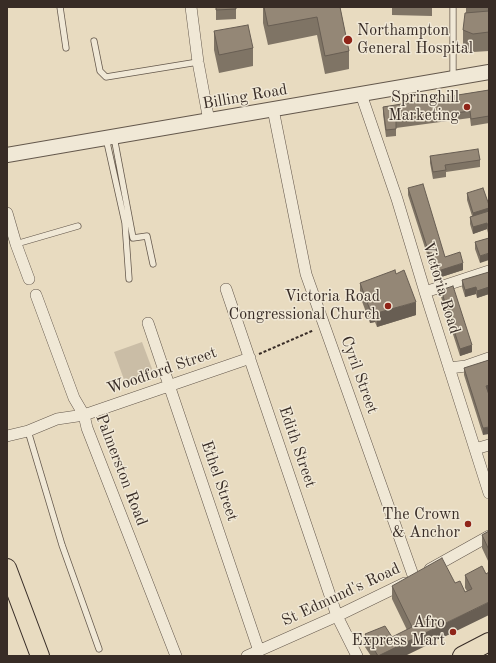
<!DOCTYPE html>
<style>
body{margin:0}
#map{position:relative;width:496px;height:663px;overflow:hidden;background:#e8dbc0;font-family:"Old Standard TT",serif}
canvas{display:block}
.frame{position:absolute;inset:0;border:8px solid #382c26;pointer-events:none}
</style>
<div id="map">
<canvas width="496" height="663"></canvas>
<div class="frame"></div>
</div>
<script>
const ctx = document.querySelector('canvas').getContext('2d');
ctx.lineJoin = 'round';
function paint(path, color) {
  ctx.fillStyle = color;
  ctx.fill(path, 'evenodd');
}
function poly(rows) {
  const path = new Path2D();
  for (const r of rows) {
    path.moveTo(r[0], r[1]);
    for (let i = 2; i < r.length; i += 2) path.lineTo(r[i], r[i + 1]);
  }
  return path;
}
function trace(path, color, width, dash) {
  ctx.strokeStyle = color;
  ctx.lineWidth = width;
  ctx.lineCap = dash ? 'butt' : 'round';
  ctx.setLineDash(dash || []);
  ctx.stroke(path);
}
function label(font, color, halo, rows, align = 'center') {
  ctx.font = font + ' "Old Standard TT",serif';
  ctx.lineWidth = 3;
  ctx.setLineDash([]);
  ctx.textBaseline = 'middle';
  ctx.strokeStyle = halo;
  ctx.fillStyle = color;
  for (const [text, x, y, turn = 0] of rows) {
    ctx.save();
    ctx.translate(x, y);
    ctx.rotate((+turn || 0) * Math.PI / 180);
    ctx.textAlign = isNaN(turn) ? turn : align;
    if (halo) ctx.strokeText(text, 0, 0);
    ctx.fillText(text, 0, 0);
    ctx.restore();
  }
}
const green = poly([
 [142,342,154,374,126,385,114,352]
]);
const path = poly([
 [259,354,314,330]
]);
const service = poly([
 [60,7,66,48],
 [94,41,100,71,106,77,198,62],
 [453,78,453,7],
 [114,137,133,238,147,236,153,264],
 [106,138,125,223,129,279],
 [16,244,78,226],
 [28,431,62,545,99,649]
]);
const minor = poly([
 [191,7,198,62,209,121],
 [361,94,397,199,425,292,489,493],
 [273,109,306,274,414,578],
 [7,213,16,244,29,279],
 [226,289,337,616,357,656],
 [425,292,489,271],
 [36,295,74,398,84,415,87,428,176,656],
 [148,323,259,651],
 [449,368,466,366,489,358],
 [7,436,28,431,57,419,84,415,250,358],
 [475,449,489,445],
 [430,569,489,536],
 [247,656,337,616,405,583]
]);
const tertiary = poly([
 [7,155,489,72]
]);
const primary = poly([
 [7,568,40,656],
 [462,656,489,642]
]);
const wall = poly([
 [216,7,236,7,236,19,216,20],
 [263,7,340,7,349,51,349,69,325,74,317,35,268,45,263,23],
 [392,7,432,7,432,16,392,15],
 [466,7,489,7,489,51,473,52,463,48,463,30,466,13],
 [214,31,253,48,253,66,219,73,214,50],
 [489,90,489,123,471,126,470,118,396,128,396,136,386,137,383,114,383,107],
 [430,156,480,160,480,167,446,172,446,177,433,179,430,163],
 [408,188,445,257,463,270,435,279,408,195],
 [467,193,489,205,489,237,487,229,473,234,470,224,470,217,472,216,467,200],
 [489,238,480,263,475,249,475,242],
 [489,272,489,294,477,298,476,294,465,297,462,287,462,280],
 [360,283,416,315,377,327,375,322,370,323,360,296],
 [441,290,472,352,460,356,441,297],
 [489,360,489,392,488,392,483,435,464,375,464,368],
 [489,531,489,563,482,548,482,535],
 [489,572,405,656,371,656,365,647,365,634,392,637,407,630,392,599,392,586,455,583,465,592,467,591,465,588,465,575,486,574]
]);
const shadedWall = poly([
 [489,208,489,215,473,220,473,213],
 [487,223,487,229,473,234,473,227],
 [489,253,489,260,480,263,480,256],
 [463,263,463,270,435,279,435,272],
 [476,287,476,294,465,297,465,290],
 [489,287,489,294,477,298,477,291],
 [416,302,416,315,377,327,377,313],
 [375,309,375,322,370,323,370,310],
 [472,345,472,352,460,356,460,349],
 [489,385,489,392,486,392,486,386],
 [489,427,489,434,483,435,483,428],
 [489,602,489,615,405,656,378,656]
]);
const building = poly([
 [216,7,236,7,236,9,216,10,216,7],
 [264,7,340,7,349,51,325,56,317,17,268,26,264,7],
 [489,11,489,32,473,34,463,30,465,13,489,11],
 [248,25,253,48,219,55,214,31,248,25],
 [489,90,489,116,471,119,470,111,396,121,396,129,386,130,383,107,489,90],
 [478,149,480,160,445,165,446,170,433,172,430,156,478,149],
 [423,184,445,257,460,252,463,263,435,272,408,188,423,184],
 [483,188,489,205,489,208,473,213,467,193,483,188],
 [489,211,489,230,487,223,473,227,470,217,489,211],
 [489,238,489,253,480,256,475,242,489,238],
 [395,270,396,274,404,270,416,302,377,313,375,309,370,310,360,283,395,270],
 [489,272,489,287,477,291,476,287,465,290,462,280,489,272],
 [453,286,472,345,460,349,441,290,453,286],
 [489,360,489,385,486,386,489,395,489,427,483,428,464,368,489,360],
 [489,531,489,550,482,535,489,531],
 [442,558,455,583,460,581,465,592,472,589,465,575,482,566,486,574,489,572,489,602,378,656,365,634,385,626,392,637,412,627,392,586,442,558]
]);
const markers = [
 [348,40,5,"#8f2418"],
 [467,107,4,"#8f2418"],
 [388,306,4,"#8f2418"],
 [468,524,4,"#8f2418"],
 [453,632,4,"#8f2418"]
];
const poiNames = [
 ["Northampton",357,31,"left"],
 ["General Hospital",357,49,"left"],
 ["Springhill",459,98],
 ["Marketing",459,116],
 ["Victoria Road",380,297],
 ["Congressional Church",380,315],
 ["The Crown",460,515],
 ["& Anchor",460,533],
 ["Afro",445,623],
 ["Express Mart",445,641]
];
const streetNames = [
 ["Billing Road",245,97,-10],
 ["Victoria Road",441,288,73],
 ["Woodford Street",162,371,-19],
 ["Cyril Street",359,375,70],
 ["Edith Street",297,447,71],
 ["Palmerston Road",121,470,69],
 ["Ethel Street",219,481,71],
 ["St Edmund's Road",341,595,-25]
];
paint(green, '#cabda6');
trace(service, '#64584c', 7);
trace(minor, '#64584c', 12);
trace(tertiary, '#64584c', 16);
trace(primary, '#382c26', 20);
trace(path, '#382c26', 2, [3, 2]);
trace(service, '#f0e8d6', 5.5);
trace(minor, '#f0e8d6', 11);
trace(tertiary, '#f0e8d6', 14);
trace(primary, '#e8dbc0', 18);
paint(wall, '#7f7465');
paint(shadedWall, '#685e53');
paint(building, '#948776');
trace(building, '#685e53', 1);
for (const [x, y, r, color] of markers) {
  const dot = new Path2D();
  dot.arc(x, y, r, 0, 2 * Math.PI);
  ctx.fillStyle = color;
  ctx.fill(dot);
  trace(dot, '#f0e8d6', 1.5);
}
label('16px', '#382c26', '#f0e8d6', poiNames, 'right');
label('16px', '#382c26', '#f0e8d6', streetNames);
</script>
